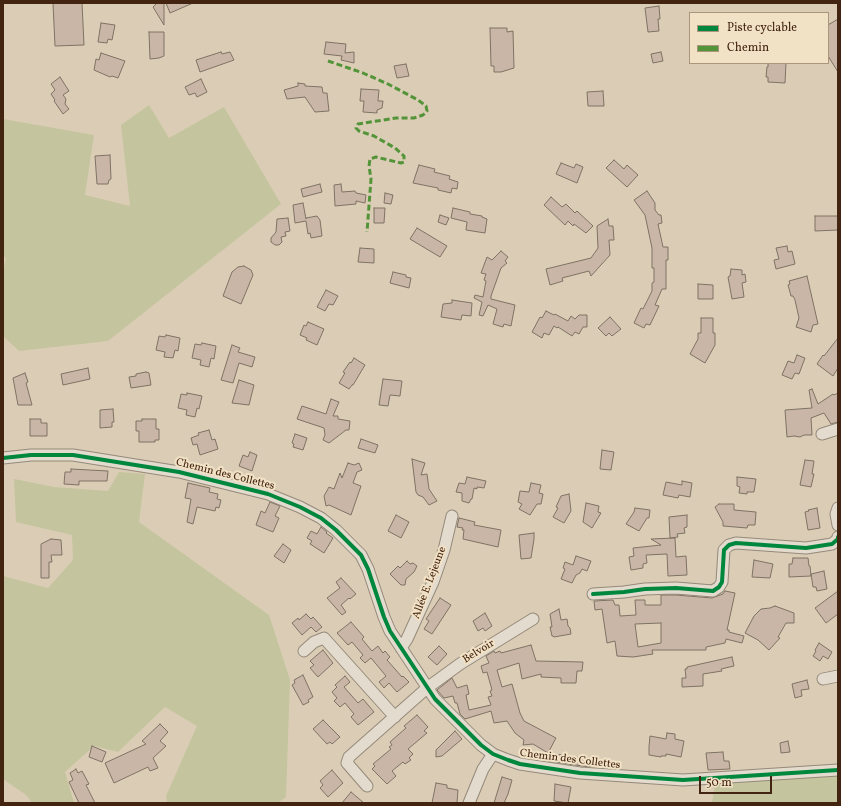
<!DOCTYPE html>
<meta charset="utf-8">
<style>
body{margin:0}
#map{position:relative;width:841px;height:806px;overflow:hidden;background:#dbcdb5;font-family:Vollkorn,serif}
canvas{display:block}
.frame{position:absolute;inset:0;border:4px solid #432410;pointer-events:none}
.legend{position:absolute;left:689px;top:12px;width:140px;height:52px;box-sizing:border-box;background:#f1e1c5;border:1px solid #ab957d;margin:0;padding:5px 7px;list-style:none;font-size:12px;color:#432410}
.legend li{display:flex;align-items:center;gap:8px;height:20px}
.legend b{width:20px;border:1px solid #ab957d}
.scale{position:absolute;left:699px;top:776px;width:73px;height:18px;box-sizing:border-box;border:2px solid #432410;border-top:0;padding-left:5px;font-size:12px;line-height:14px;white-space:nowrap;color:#432410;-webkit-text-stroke:3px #f1e1c5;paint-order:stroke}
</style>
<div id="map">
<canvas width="841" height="806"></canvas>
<div class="frame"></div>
<ul class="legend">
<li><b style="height:5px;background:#00873e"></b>Piste cyclable</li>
<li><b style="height:5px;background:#539439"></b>Chemin</li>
</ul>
<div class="scale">50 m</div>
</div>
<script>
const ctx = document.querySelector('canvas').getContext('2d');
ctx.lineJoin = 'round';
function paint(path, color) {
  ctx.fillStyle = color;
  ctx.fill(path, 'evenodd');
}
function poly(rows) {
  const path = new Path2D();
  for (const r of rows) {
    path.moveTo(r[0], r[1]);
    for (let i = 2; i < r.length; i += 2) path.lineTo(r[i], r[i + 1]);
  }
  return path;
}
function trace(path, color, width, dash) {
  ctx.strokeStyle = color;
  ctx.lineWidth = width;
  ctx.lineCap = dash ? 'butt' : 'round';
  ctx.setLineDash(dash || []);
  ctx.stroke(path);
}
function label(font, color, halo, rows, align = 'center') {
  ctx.font = font + ' Vollkorn,serif';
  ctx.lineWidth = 4;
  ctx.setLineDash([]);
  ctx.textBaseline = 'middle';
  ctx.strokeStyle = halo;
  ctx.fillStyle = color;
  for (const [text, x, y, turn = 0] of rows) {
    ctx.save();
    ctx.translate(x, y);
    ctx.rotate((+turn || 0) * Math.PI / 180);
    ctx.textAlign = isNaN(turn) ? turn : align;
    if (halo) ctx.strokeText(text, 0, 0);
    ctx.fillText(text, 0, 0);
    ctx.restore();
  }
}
const green = poly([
 [149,105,169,138,224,107,281,204,108,341,19,351,3,336,3,272,6,258,3,255,3,119,94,135,85,195,130,206,121,125],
 [119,472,145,474,139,522,269,615,290,680,286,797,278,803,167,803,166,796,197,726,165,707,118,752,94,746,65,772,74,803,32,803,26,795,3,779,3,576,48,588,73,560,72,535,16,522,14,479,54,487,108,491],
 [838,773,838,803,712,803,715,784]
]);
const building = poly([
 [53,3,82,3,84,45,55,46,53,3],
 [157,3,164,3,164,25,153,7,157,3],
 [166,3,193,3,170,13,166,3],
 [659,6,660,19,658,19,659,31,648,32,645,8,659,6],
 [838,19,838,72,828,56,828,25,838,19],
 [101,23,115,25,112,40,108,39,107,43,98,42,101,23],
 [490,28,507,28,507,32,513,31,514,68,501,72,494,72,494,66,491,66,490,28],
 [149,32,164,32,164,56,159,58,150,59,149,32],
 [326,42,346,44,345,53,354,52,354,63,341,60,342,56,324,54,326,42],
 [221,52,222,54,230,52,234,60,200,72,196,60,221,52],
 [661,52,663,61,653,63,651,54,661,52],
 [101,53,125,61,118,78,112,76,110,77,94,70,96,59,99,60,101,53],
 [768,63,786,63,785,83,768,82,768,77,766,77,767,67,768,67,768,63],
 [406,64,409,76,397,78,394,66,406,64],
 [60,77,69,91,63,95,66,99,65,104,69,109,63,114,54,101,55,100,51,94,55,90,51,84,60,77],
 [201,79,207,92,197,97,195,93,189,95,185,87,201,79],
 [298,83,305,84,305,86,322,87,323,93,327,93,329,111,315,112,305,97,287,99,284,90,298,86,298,83],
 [361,89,379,90,378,101,383,101,382,108,377,110,377,113,363,112,364,101,360,101,361,89],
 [603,91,604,106,588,106,587,92,603,91],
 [110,155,111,179,109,180,108,184,97,184,95,156,110,155],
 [614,160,624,169,627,165,638,175,627,187,606,168,614,160],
 [561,163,574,168,576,164,583,167,577,183,556,174,561,163],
 [419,165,435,169,434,172,450,176,449,179,458,182,457,189,452,188,451,193,438,190,438,188,413,183,419,165],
 [320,184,322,192,303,197,301,189,320,184],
 [341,184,342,192,355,191,356,193,366,195,365,203,356,201,356,204,335,206,334,185,341,184],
 [647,191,655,203,655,210,659,215,661,215,662,223,658,224,663,247,668,247,668,260,666,260,666,289,662,289,655,305,659,306,650,325,646,324,644,328,634,323,641,308,643,309,652,291,652,283,654,282,654,268,652,268,652,248,645,215,634,200,647,191],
 [385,193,393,195,391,204,384,203,385,193],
 [551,197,562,207,566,204,575,213,577,211,593,226,586,233,574,224,573,226,568,221,565,225,544,205,551,197],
 [303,203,306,219,306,218,317,216,320,220,322,236,311,238,310,233,308,234,306,221,295,223,293,205,303,203],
 [374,208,385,208,384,223,374,223,374,208],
 [453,208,470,212,470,214,482,216,482,217,487,219,485,233,466,230,467,222,451,218,453,208],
 [440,215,449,218,446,225,438,222,440,215],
 [815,216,838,216,838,230,815,231,815,216],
 [288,218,290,231,285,232,286,236,281,237,282,242,279,245,275,245,271,242,271,238,276,232,277,219,288,218],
 [608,219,609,226,613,226,614,240,609,240,610,255,591,276,589,271,562,278,563,281,550,285,546,269,591,258,598,248,597,226,608,219],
 [417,228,447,246,440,257,410,239,417,228],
 [787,246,788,252,792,251,795,264,776,269,774,260,779,259,776,248,787,246],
 [360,248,374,249,374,263,358,262,360,248],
 [501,251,508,257,505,261,507,263,501,268,491,296,491,299,515,305,511,326,504,324,503,327,493,324,497,309,488,305,483,316,479,315,482,302,474,298,475,295,483,297,486,281,484,280,486,274,481,273,487,257,492,260,501,251],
 [244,266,251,270,253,275,241,304,223,296,232,272,238,267,244,266],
 [731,269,742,270,742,275,745,274,746,282,742,283,744,297,732,299,728,277,730,276,731,269],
 [393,272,406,275,406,277,411,278,409,288,390,283,393,272],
 [807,276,818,324,813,325,811,332,796,327,799,318,795,300,793,296,791,296,788,285,790,284,789,281,807,276],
 [698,284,713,285,713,299,698,299,698,284],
 [326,290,338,296,333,305,329,304,325,311,317,307,326,290],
 [452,300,472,303,471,316,462,315,461,320,441,317,443,304,452,303,452,300],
 [546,311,554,315,555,314,568,321,571,316,575,319,579,315,587,315,587,327,583,327,579,334,575,332,572,336,558,327,557,328,554,326,549,335,544,333,542,338,532,332,540,317,542,318,546,311],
 [610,317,621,329,612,336,609,333,606,336,598,328,610,317],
 [701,318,713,318,713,333,715,333,715,345,705,363,690,354,698,339,698,333,701,333,701,318],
 [308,322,324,329,317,345,306,340,307,338,300,335,304,325,306,326,308,322],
 [166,335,180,338,178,351,175,350,173,358,164,357,165,352,156,350,159,336,165,337,166,335],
 [838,338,838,368,833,376,817,364,823,355,824,356,838,338],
 [202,343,216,346,214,359,211,358,209,367,200,365,201,360,192,358,195,344,201,345,202,343],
 [232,345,240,348,238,352,255,357,252,367,239,363,233,383,221,380,232,345],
 [797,355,805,358,799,374,795,373,792,379,782,375,788,361,794,363,797,355],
 [354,358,365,365,353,385,352,385,349,389,339,383,345,373,343,372,350,362,351,363,354,358],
 [88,368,90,379,63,385,61,374,88,368],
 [146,372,149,373,151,385,131,388,129,377,136,376,136,374,146,372],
 [25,373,28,382,26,383,32,405,18,405,13,378,25,373],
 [383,379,402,381,400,396,390,395,388,406,379,405,383,379],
 [239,380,254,385,249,405,232,403,239,380],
 [812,389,818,404,833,394,834,395,838,393,838,422,831,424,824,413,811,418,812,435,804,435,800,437,794,436,787,437,785,410,812,408,809,390,812,389],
 [187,393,202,396,199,409,197,408,195,417,186,415,187,410,178,408,181,394,187,395,187,393],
 [331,399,339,402,333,416,338,416,338,419,350,421,349,430,346,430,329,443,323,440,325,435,324,428,297,419,302,406,326,414,331,399],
 [113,409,114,422,112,422,112,427,100,428,100,410,113,409],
 [30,419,41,419,41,423,47,423,47,436,30,436,30,419],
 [142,419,156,419,156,429,159,429,159,440,155,440,155,442,139,442,139,431,136,431,136,421,142,421,142,419],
 [209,430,212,440,215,439,218,449,200,455,197,444,193,445,191,438,199,435,198,433,209,430],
 [295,434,307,438,303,450,293,447,294,444,292,443,295,434],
 [361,439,378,445,375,453,358,448,361,439],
 [602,450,614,452,611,470,600,469,602,450],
 [250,452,257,455,252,471,239,466,243,455,248,457,250,452],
 [412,459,425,463,421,475,427,474,429,489,437,501,429,505,423,497,418,495,416,492,412,459],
 [805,460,814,461,812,474,814,474,811,487,800,485,805,460],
 [348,463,354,465,359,463,362,470,357,472,353,483,361,486,351,515,329,505,326,506,324,496,329,487,334,489,340,473,342,478,348,463],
 [71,469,108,471,107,481,79,481,79,485,64,484,65,472,71,472,71,469],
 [467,477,486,481,484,488,477,487,477,489,474,488,472,499,471,499,469,503,462,501,462,493,456,492,459,483,465,484,467,477],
 [737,477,756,479,754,492,747,492,747,494,739,493,740,487,737,486,737,477],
 [682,481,692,483,690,497,679,495,678,498,663,495,666,482,682,485,682,481],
 [188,483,210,488,209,492,218,494,217,499,221,500,219,508,216,507,215,511,197,507,193,524,187,522,191,499,185,498,188,483],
 [531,483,541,485,539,493,543,494,541,504,537,504,530,515,519,509,522,504,518,502,520,491,529,492,531,483],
 [569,494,571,511,564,523,553,517,558,508,556,507,561,496,569,494],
 [270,502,280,506,275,516,279,518,273,532,256,525,261,511,265,513,270,502],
 [586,503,599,506,598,512,601,513,592,528,583,522,586,503],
 [719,504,734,504,734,510,756,512,755,525,748,525,747,528,723,526,723,522,715,507,719,504],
 [635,508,650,510,649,518,647,518,639,531,626,524,634,512,635,508],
 [817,508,820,528,808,530,805,512,809,511,808,510,817,508],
 [396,515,409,522,401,538,388,531,396,515],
 [687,515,687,527,684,528,685,533,677,534,678,537,670,538,669,517,687,515],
 [459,518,475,522,474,525,501,530,498,547,463,539,464,530,462,530,463,528,457,527,459,518],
 [321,527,327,532,326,533,333,538,324,553,310,544,312,541,307,538,311,531,317,534,321,527],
 [534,533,534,539,531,558,521,559,519,535,534,533],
 [675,538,676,557,686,556,687,575,668,576,667,554,646,555,647,563,643,564,643,568,631,570,629,557,634,556,633,548,661,545,651,539,675,538],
 [51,539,61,540,62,555,51,555,52,562,49,562,49,578,41,578,41,544,51,539],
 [283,544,291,550,284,563,274,556,283,544],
 [576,556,591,561,587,571,582,569,580,573,576,575,572,583,561,579,565,569,563,568,565,562,573,565,576,556],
 [793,558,808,558,809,566,810,566,811,576,789,577,789,564,792,564,793,558],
 [754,560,773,564,770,578,752,577,754,560],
 [407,561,410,564,413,563,417,566,414,572,406,579,405,585,401,585,390,574,398,566,400,568,407,561],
 [824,571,827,589,817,591,816,587,813,587,811,574,824,571],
 [341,578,356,594,350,599,349,598,341,605,346,612,342,615,327,598,340,588,336,582,341,578],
 [725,591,735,593,727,630,729,630,729,632,744,636,742,643,726,639,725,643,706,647,706,650,652,650,653,654,633,657,617,656,615,641,607,643,602,609,595,610,594,601,613,600,615,605,619,605,620,616,636,615,635,600,645,600,645,605,661,605,661,595,676,595,712,598,723,594,725,591],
 [661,623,661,643,638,647,635,624,661,623],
 [838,591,838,614,826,623,815,608,838,591],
 [440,598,451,605,432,634,424,629,429,621,426,619,440,598],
 [775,606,794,613,794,623,786,623,778,637,780,638,769,650,758,640,745,633,754,616,761,609,770,608,775,606],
 [559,609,561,620,567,619,568,626,570,628,571,634,554,637,553,636,552,636,550,627,552,627,550,614,559,609],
 [485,613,492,626,485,631,483,628,478,631,473,621,485,613],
 [306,614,311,619,313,617,322,627,316,632,311,627,302,635,292,623,298,618,299,620,306,614],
 [351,622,364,637,362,639,372,651,378,646,383,653,385,651,390,657,387,660,402,677,403,676,409,682,397,692,389,683,384,688,379,682,386,676,371,658,365,663,360,658,363,655,352,642,348,645,337,633,351,622],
 [819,643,832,652,828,659,823,656,820,661,813,656,816,651,815,650,819,643],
 [531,645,536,661,583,662,582,671,577,671,576,683,561,683,561,678,541,677,541,674,522,679,519,663,497,670,502,687,512,684,520,713,524,721,556,738,548,753,533,744,523,745,524,740,515,733,507,721,494,723,491,711,465,719,460,714,457,703,455,703,453,696,444,698,437,690,452,678,457,688,467,685,469,694,466,695,469,710,491,705,488,697,492,696,490,691,492,690,487,672,483,673,481,666,489,663,486,656,494,651,495,653,500,651,501,653,531,645],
 [439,646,447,654,437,665,428,657,439,646],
 [323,650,333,663,318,677,310,668,314,665,310,661,323,650],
 [732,657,734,666,721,669,722,671,703,674,703,686,682,687,682,678,686,678,685,669,687,669,687,667,732,657],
 [303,675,313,697,308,700,309,702,303,705,292,685,295,683,294,680,303,675],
 [345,676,350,682,344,687,358,703,363,699,374,712,358,725,351,717,354,714,345,703,340,707,334,701,337,698,332,692,337,687,335,685,345,676],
 [807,680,809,689,801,690,802,696,795,698,792,684,807,680],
 [417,715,428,727,424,731,427,733,408,749,413,754,409,758,411,760,405,764,403,762,392,771,396,776,387,784,372,769,375,766,373,764,391,749,389,747,392,745,390,742,406,728,404,726,417,715],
 [323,720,340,737,332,744,330,742,327,744,313,729,323,720],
 [160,724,168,732,160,741,166,746,153,758,158,768,150,771,148,767,114,783,105,763,146,744,142,741,160,724],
 [455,731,462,739,442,756,436,757,436,750,455,731],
 [667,733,675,734,675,739,684,741,681,757,666,754,666,756,661,756,661,757,649,755,649,747,650,736,666,739,667,733],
 [788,741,790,752,781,753,780,743,788,741],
 [92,746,106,752,102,762,89,757,92,746],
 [723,752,724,761,729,761,730,769,708,770,706,753,723,752],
 [548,753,590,759,590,767,547,761,548,753],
 [76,769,78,773,82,771,89,784,86,785,95,803,79,803,69,782,73,780,70,773,76,769],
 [332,770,343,783,328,797,320,788,323,785,320,781,332,770],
 [502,777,512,780,508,794,504,803,494,803,502,777],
 [436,783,447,785,447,788,458,790,457,803,432,803,436,783],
 [555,784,571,787,568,803,554,801,555,784],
 [351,792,364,803,342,803,351,792]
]);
const street = poly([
 [822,434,838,429],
 [3,458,31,455,73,455,179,472,268,494,300,507,321,518,336,530,361,555,368,569,384,617,390,631,435,699,481,745,493,754,508,760,520,764,580,773,683,780,838,770],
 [838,508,836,514,838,525],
 [593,594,624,592,645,589,676,588,713,591,719,587,722,582,724,550,729,545,736,543,806,548,832,544,838,539,838,537],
 [401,648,407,639,433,582,444,550,452,516],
 [304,651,314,642,324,638,395,717],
 [823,679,838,676],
 [367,786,347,763,349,757,427,688,460,664,533,619],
 [469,803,483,769,493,754]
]);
const quiet = poly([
 [328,61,363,73,388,84,418,100,426,106,427,111,423,115,414,118,396,118,358,124,356,128,359,131,374,136,395,148,404,156,404,162,401,163,376,157,370,159,369,166,371,179,367,232]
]);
const cycleway = poly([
 [3,458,31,455,73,455,179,472,268,494,300,507,321,518,336,530,361,555,368,569,384,617,390,631,435,699,481,745,493,754,508,760,520,764,580,773,683,780,838,770],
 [593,594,624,592,645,589,676,588,713,591,719,587,722,582,724,550,729,545,736,543,806,548,832,544,838,539,838,537]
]);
const streetNames = [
 ["Chemin des Collettes",225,475,14],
 ["Allée E. Lejeune",430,583,-69],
 ["Belvoir",479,652,-32],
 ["Chemin des Collettes",570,760,7]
];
paint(green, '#c4c49e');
paint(building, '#cab6a6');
trace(building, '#7e7264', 1);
trace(street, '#958979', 13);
trace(street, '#e2dbce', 11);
trace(quiet, '#539439', 3, [6, 3]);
trace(cycleway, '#00873e', 4);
label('11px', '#432410', '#f1e1c5', streetNames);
</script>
